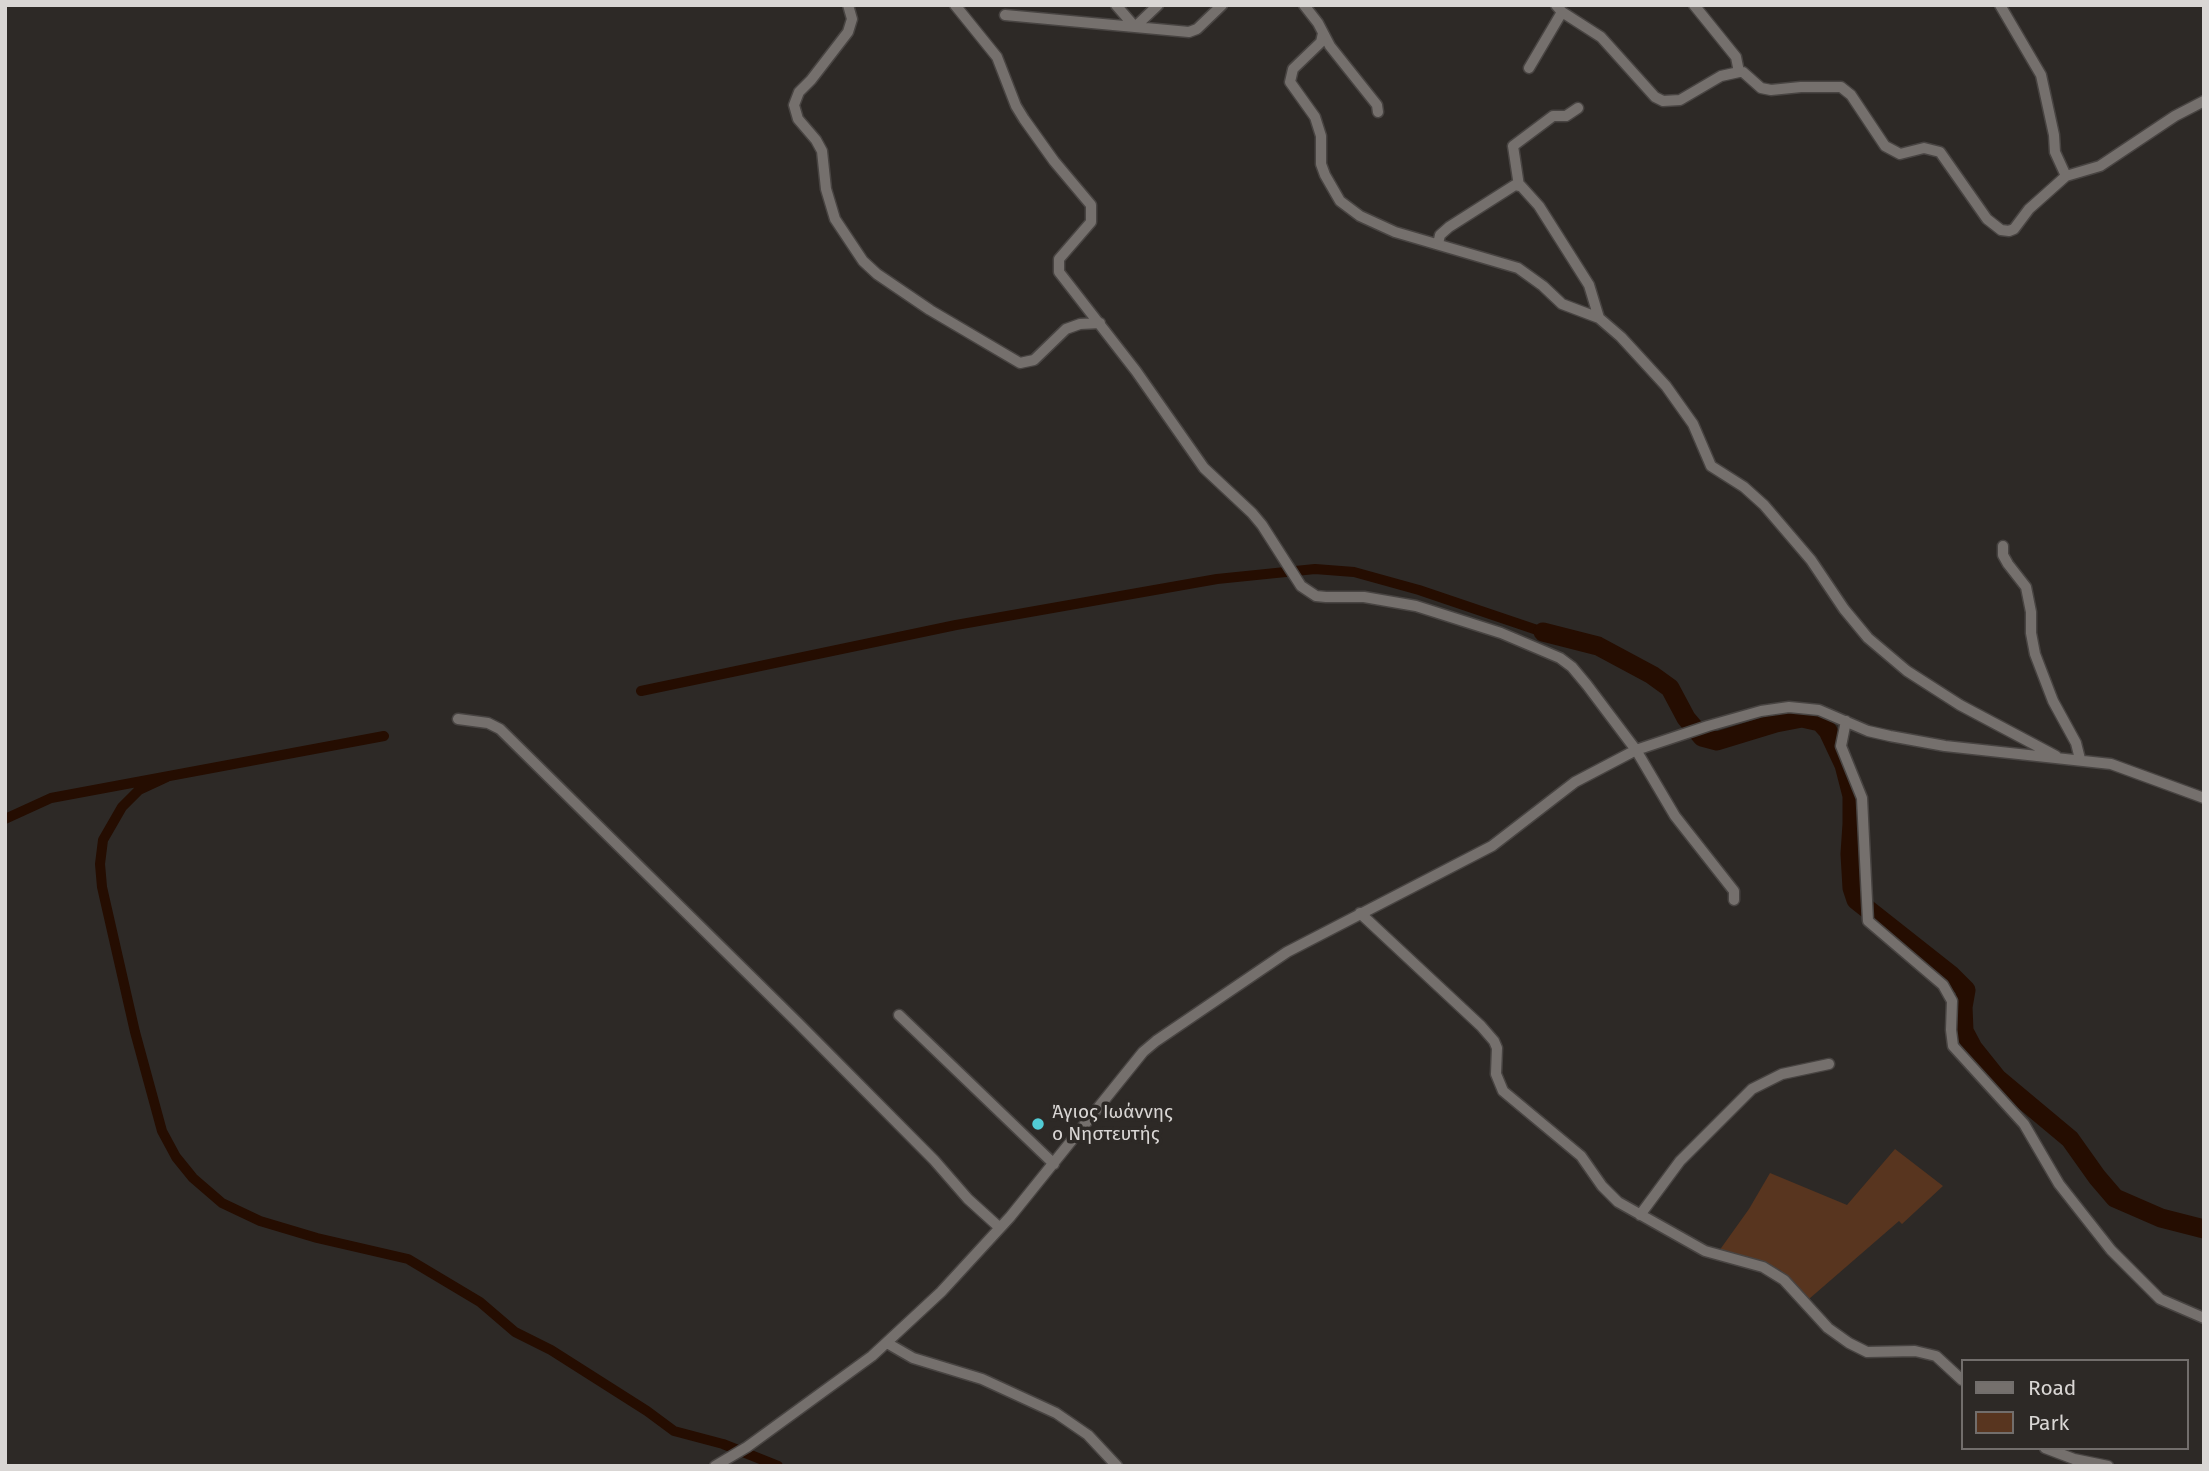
<!DOCTYPE html>
<meta charset="utf-8">
<style>
body{margin:0}
#map{position:relative;width:2209px;height:1471px;overflow:hidden;background:#2d2926;font-family:"Fira Sans",sans-serif}
canvas{display:block}
.frame{position:absolute;inset:0;border:7px solid #d9d6d4;pointer-events:none}
.legend{position:absolute;left:1961px;top:1359px;width:228px;height:91px;box-sizing:border-box;background:#2d2926;border:2px solid #726e6c;margin:0;padding:9px 12px;list-style:none;font-size:21px;color:#d9d6d4}
.legend li{display:flex;align-items:center;gap:14px;height:35px}
.legend b{width:35px;border:2px solid #726e6c}
</style>
<div id="map">
<canvas width="2209" height="1471"></canvas>
<div class="frame"></div>
<ul class="legend">
<li><b style="height:9px;background:#75706d"></b>Road</li>
<li><b style="height:19px;background:#58351f"></b>Park</li>
</ul>
</div>
<script>
const ctx = document.querySelector('canvas').getContext('2d');
ctx.lineJoin = 'round';
function paint(path, color) {
  ctx.fillStyle = color;
  ctx.fill(path, 'evenodd');
}
function poly(rows) {
  const path = new Path2D();
  for (const r of rows) {
    path.moveTo(r[0], r[1]);
    for (let i = 2; i < r.length; i += 2) path.lineTo(r[i], r[i + 1]);
  }
  return path;
}
function trace(path, color, width, dash) {
  ctx.strokeStyle = color;
  ctx.lineWidth = width;
  ctx.lineCap = dash ? 'butt' : 'round';
  ctx.setLineDash(dash || []);
  ctx.stroke(path);
}
function label(font, color, halo, rows, align = 'center') {
  ctx.font = font + ' "Fira Sans",sans-serif';
  ctx.lineWidth = 7;
  ctx.setLineDash([]);
  ctx.textBaseline = 'middle';
  ctx.strokeStyle = halo;
  ctx.fillStyle = color;
  for (const [text, x, y, turn = 0] of rows) {
    ctx.save();
    ctx.translate(x, y);
    ctx.rotate((+turn || 0) * Math.PI / 180);
    ctx.textAlign = isNaN(turn) ? turn : align;
    if (halo) ctx.strokeText(text, 0, 0);
    ctx.fillText(text, 0, 0);
    ctx.restore();
  }
}
const green = poly([
 [1895,1149,1943,1186,1902,1224,1899,1221,1809,1299,1780,1270,1766,1264,1719,1251,1749,1209,1770,1173,1847,1205]
]);
const canal = poly([
 [641,691,956,625,1217,579,1315,569,1354,572,1419,590,1543,632],
 [167,777,139,790,122,807,103,840,100,864,102,887,135,1032,162,1131,176,1157,193,1178,222,1203,260,1221,317,1238,408,1259,480,1302,515,1332,551,1350,647,1411,674,1431,723,1444,778,1466],
 [5,819,51,798,384,736]
]);
const river = poly([
 [1543,632,1598,646,1652,675,1670,688,1686,718,1702,737,1717,741,1776,723,1802,718,1820,722,1828,731,1844,765,1852,796,1852,824,1850,854,1852,888,1856,900,1951,975,1966,990,1963,1007,1964,1031,1973,1048,1997,1078,2070,1139,2097,1177,2115,1198,2161,1218,2204,1229]
]);
const minor = poly([
 [848,5,852,19,848,32,811,80,799,92,794,105,798,119,816,140,822,151,826,189,835,219,863,261,877,274,930,310,1020,363,1034,360,1066,329,1080,324,1100,323],
 [955,5,997,57,1016,106,1024,119,1054,161,1091,205,1091,222,1059,259,1059,272,1136,371,1204,468,1252,513,1262,525,1301,586,1316,596,1326,597,1364,597,1416,606,1501,633,1560,658,1572,667,1587,685,1636,750,1675,816,1734,891,1734,900],
 [1116,5,1135,27,1158,5],
 [1304,5,1318,23,1330,46,1377,105,1378,112],
 [1556,5,1562,12,1601,37,1655,97,1663,101,1680,100,1721,76,1739,72],
 [1694,5,1736,57,1739,72],
 [2000,5,2041,75,2054,135,2055,152,2066,176],
 [1005,15,1189,32,1197,29,1222,5],
 [1323,33,1321,42,1293,69,1290,82,1315,117,1321,136,1321,164,1325,175,1340,201,1360,216,1395,232,1518,268,1543,286,1562,304,1599,318,1621,337,1666,386,1693,424,1711,466,1744,487,1764,505,1811,560,1844,609,1868,638,1907,671,1960,705,2056,756],
 [1529,68,1562,12],
 [1739,72,1743,72,1761,88,1771,90,1801,87,1841,87,1851,95,1885,146,1900,154,1924,148,1940,152,1987,219,2001,230,2009,231,2014,229,2029,209,2066,176,2100,166,2175,116,2204,101],
 [1519,186,1513,146,1553,116,1566,116,1578,108],
 [1438,244,1440,235,1449,227,1515,185,1521,186,1539,206,1589,285,1599,318],
 [2003,546,2003,555,2008,564,2026,587,2031,612,2031,633,2035,654,2053,701,2076,743,2080,759],
 [458,719,488,723,500,729,798,1023,934,1160,968,1199,1000,1228],
 [1846,721,1841,746,1862,798,1868,921,1943,985,1952,1001,1951,1030,1953,1046,2024,1124,2059,1184,2111,1250,2160,1299,2204,1318],
 [1360,913,1481,1026,1494,1041,1497,1048,1496,1074,1503,1091,1581,1156,1602,1186,1618,1202,1705,1251,1763,1267,1784,1280,1828,1328,1849,1343,1867,1352,1915,1351,1936,1356,1962,1380],
 [899,1015,1054,1164],
 [1640,1215,1680,1161,1752,1089,1782,1074,1829,1064],
 [887,1343,913,1358,982,1379,1056,1413,1088,1435,1117,1466],
 [2045,1448,2074,1459,2108,1466],
 [715,1466,747,1447,872,1356,941,1292,1010,1217,1143,1052,1156,1041,1287,952,1492,846,1575,782,1636,750,1708,726,1761,711,1789,707,1819,710,1868,731,1890,736,1945,746,2111,764,2204,798]
]);
const markers = [
 [1038,1124,7,"#52ccd5"]
];
const poiNames = [
 ["Άγιος Ιωάννης",1052,1113],
 ["ο Νηστευτής",1052,1135]
];
paint(green, '#58351f');
trace(canal, '#250d01', 10);
trace(river, '#250d01', 19);
trace(minor, '#484442', 13);
trace(minor, '#75706d', 10);
for (const [x, y, r, color] of markers) {
  const dot = new Path2D();
  dot.arc(x, y, r, 0, 2 * Math.PI);
  ctx.fillStyle = color;
  ctx.fill(dot);
  trace(dot, '#2d2926', 2.5);
}
label('19px', '#d9d6d4', '#2d2926', poiNames, 'left');
</script>
